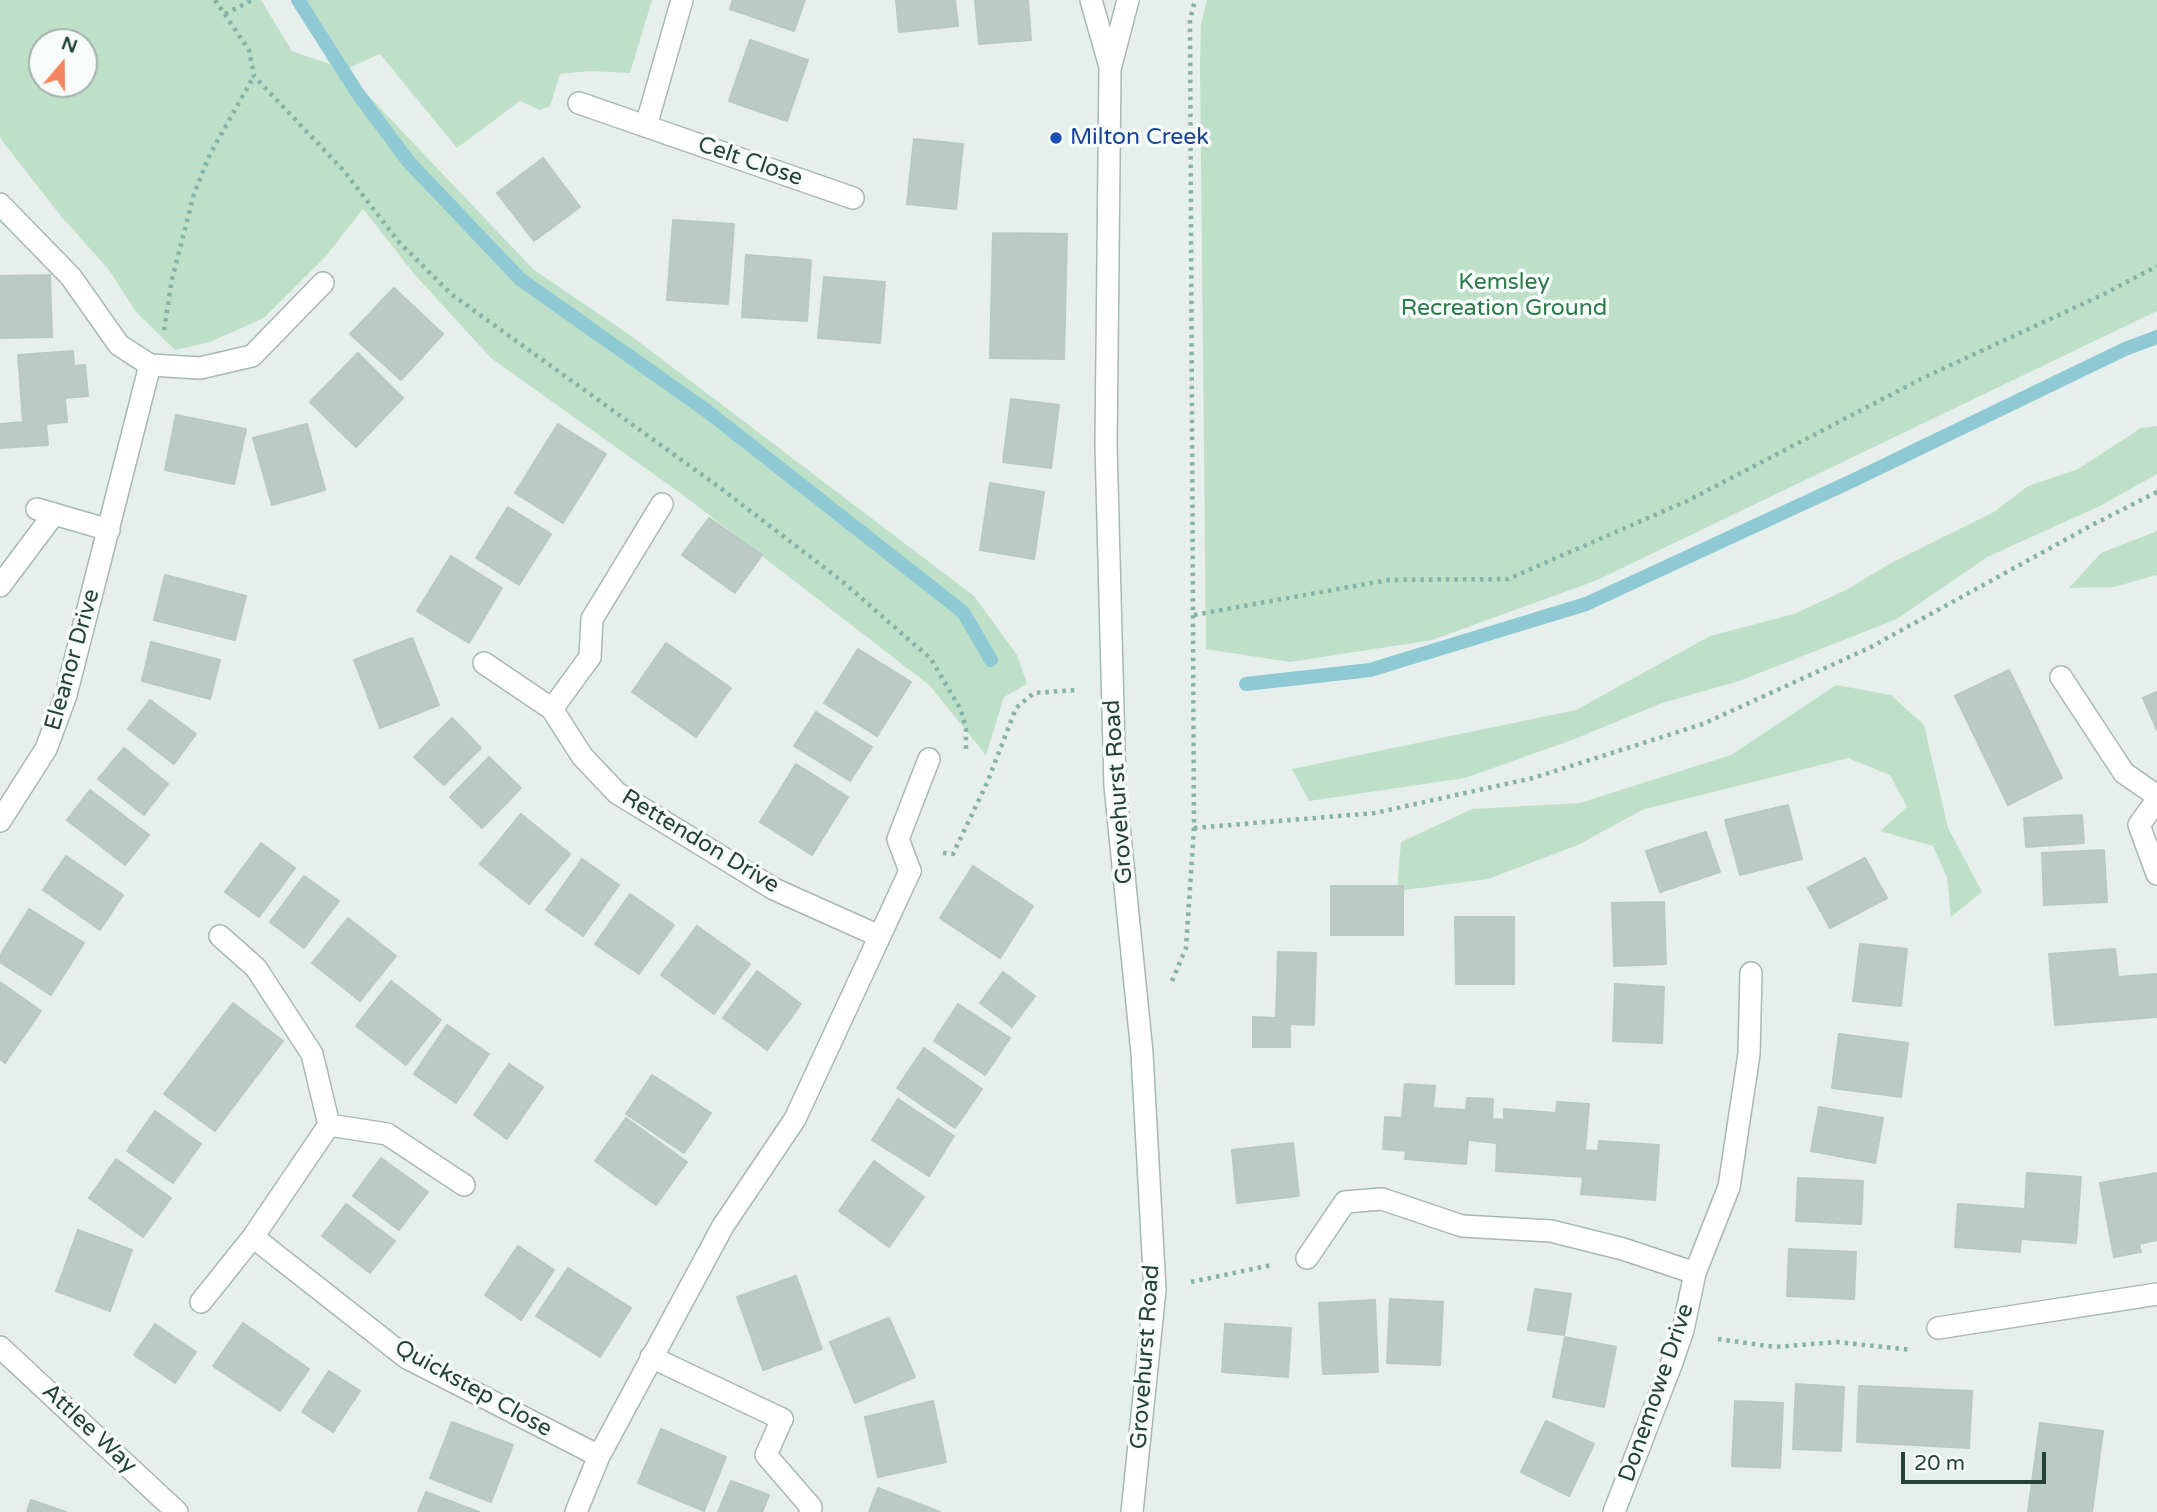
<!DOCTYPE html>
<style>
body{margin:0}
#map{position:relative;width:2157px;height:1512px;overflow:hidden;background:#e6efeb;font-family:"Varela Round",sans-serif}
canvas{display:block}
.north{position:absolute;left:28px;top:28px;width:70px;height:70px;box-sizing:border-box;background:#f7fbf9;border:2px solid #a3b1ad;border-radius:50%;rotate:20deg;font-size:19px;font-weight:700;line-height:28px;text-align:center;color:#24423a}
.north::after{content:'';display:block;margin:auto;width:24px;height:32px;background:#f4845f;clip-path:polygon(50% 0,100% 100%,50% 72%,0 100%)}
.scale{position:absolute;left:1901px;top:1452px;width:145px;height:32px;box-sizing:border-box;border:4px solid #24423a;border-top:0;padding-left:9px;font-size:21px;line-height:24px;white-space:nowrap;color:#24423a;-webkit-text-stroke:5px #f7fbf9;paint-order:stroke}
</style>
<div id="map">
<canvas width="2157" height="1512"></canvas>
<div class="north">N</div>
<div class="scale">20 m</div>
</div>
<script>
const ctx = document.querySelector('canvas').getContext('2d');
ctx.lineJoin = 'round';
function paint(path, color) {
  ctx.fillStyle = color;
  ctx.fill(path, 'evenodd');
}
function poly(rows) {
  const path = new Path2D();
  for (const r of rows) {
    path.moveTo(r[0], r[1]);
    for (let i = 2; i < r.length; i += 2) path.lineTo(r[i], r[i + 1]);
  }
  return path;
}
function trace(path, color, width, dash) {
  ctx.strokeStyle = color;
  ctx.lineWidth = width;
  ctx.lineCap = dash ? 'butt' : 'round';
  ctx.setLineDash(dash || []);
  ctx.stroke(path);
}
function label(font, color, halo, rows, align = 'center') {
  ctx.font = font + ' "Varela Round",sans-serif';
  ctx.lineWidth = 7;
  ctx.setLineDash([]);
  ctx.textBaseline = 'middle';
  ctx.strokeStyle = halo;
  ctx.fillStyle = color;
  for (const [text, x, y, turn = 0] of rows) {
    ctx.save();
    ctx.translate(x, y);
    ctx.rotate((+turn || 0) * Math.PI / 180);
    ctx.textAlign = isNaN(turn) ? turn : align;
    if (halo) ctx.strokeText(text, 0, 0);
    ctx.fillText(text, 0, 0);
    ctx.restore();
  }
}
const green = poly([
 [0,0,261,0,292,51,332,65,291,0,652,0,630,73,589,71,560,74,550,106,540,110,520,101,457,148,380,54,344,70,533,269,634,338,974,596,1017,655,1027,684,1004,697,986,755,929,685,683,495,491,358,415,275,363,209,326,256,264,318,210,342,175,350,137,313,109,270,60,215,0,138],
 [42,42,84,42,84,84,42,84],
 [1207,0,2157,0,2157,311,1595,581,1432,640,1290,662,1206,649,1200,65,1201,23],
 [2157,426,2157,474,2100,506,1987,557,1897,619,1739,681,1662,703,1572,740,1465,778,1309,801,1292,769,1576,710,1710,636,1794,614,1848,589,1889,564,1994,512,2028,486,2078,469,2141,428],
 [2157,531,2157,575,2114,587,2069,588,2101,553],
 [1836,685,1891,695,1924,725,1948,828,1982,892,1951,917,1947,877,1933,846,1880,831,1907,807,1890,775,1848,758,1642,810,1578,845,1488,879,1397,891,1401,842,1472,809,1580,803,1731,755]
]);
const stream = poly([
 [298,0,358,94,408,161,520,279,707,411,963,612,991,660],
 [1246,684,1370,670,1586,604,1854,480,2125,349,2157,337]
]);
const building = poly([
 [733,0,805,0,794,31,730,9,733,0],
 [896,0,955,0,958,26,899,32,896,0],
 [975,0,1028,0,1031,40,979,44,975,0],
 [750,40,808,60,787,121,729,101,750,40],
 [914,139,963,144,956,209,907,204,914,139],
 [543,158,580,207,534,241,497,193,543,158],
 [673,220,734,224,728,304,667,300,673,220],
 [993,233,1067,234,1064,359,990,358,993,233],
 [746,255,811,260,807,321,742,317,746,255],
 [50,275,52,337,0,338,0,276,50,275],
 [824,277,885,282,880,343,818,338,824,277],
 [394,288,443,334,401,380,350,334,394,288],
 [73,351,74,366,85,365,88,396,65,398,67,422,46,424,48,445,0,448,0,424,23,422,18,355,73,351],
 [358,353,403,398,356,447,310,402,358,353],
 [1011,399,1059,405,1051,468,1003,462,1011,399],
 [176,415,246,429,234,484,165,470,176,415],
 [307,424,325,490,272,505,253,438,307,424],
 [558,424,606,454,563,523,515,493,558,424],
 [990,483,1044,492,1034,559,980,550,990,483],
 [508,507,551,534,519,585,476,558,508,507],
 [709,518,762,555,735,593,682,555,709,518],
 [451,556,502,588,469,643,417,611,451,556],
 [165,575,246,596,235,640,154,620,165,575],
 [412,638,439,705,380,728,354,660,412,638],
 [151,642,220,660,210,699,142,681,151,642],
 [666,643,731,688,696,737,632,692,666,643],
 [858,649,911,682,877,736,824,703,858,649],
 [2009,670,2062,778,2008,805,1955,696,2009,670],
 [2157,692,2157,730,2143,698,2157,692],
 [150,700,196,734,174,764,128,729,150,700],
 [816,712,872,747,850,781,794,746,816,712],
 [452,718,481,748,444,785,414,757,452,718],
 [124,748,168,784,144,815,98,779,124,748],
 [489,757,521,788,482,828,450,797,489,757],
 [796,764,848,797,812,855,760,822,796,764],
 [90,790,149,835,125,865,67,820,90,790],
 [1788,805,1802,859,1740,875,1725,820,1788,805],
 [521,814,570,854,529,904,480,864,521,814],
 [2082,815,2084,843,2026,847,2024,818,2082,815],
 [1706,832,1720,872,1660,892,1646,851,1706,832],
 [261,843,295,868,259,917,225,892,261,843],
 [2104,850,2107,902,2044,905,2042,853,2104,850],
 [66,856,123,895,100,930,43,890,66,856],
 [1865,858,1887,898,1830,928,1808,888,1865,858],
 [582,859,619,885,583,936,546,910,582,859],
 [973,866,1033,906,1000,958,940,918,973,866],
 [304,876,339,901,304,948,270,922,304,876],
 [1331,886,1403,886,1403,935,1331,935,1331,886],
 [630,894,674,925,639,974,595,944,630,894],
 [1664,902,1666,964,1614,966,1612,903,1664,902],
 [29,909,84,943,51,995,0,962,0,956,29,909],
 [1455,917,1514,917,1514,984,1456,984,1455,917],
 [348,918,396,956,360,1001,312,963,348,918],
 [697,926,750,964,714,1014,661,975,697,926],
 [1860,944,1907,949,1901,1006,1853,1001,1860,944],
 [2115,949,2118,977,2157,974,2157,1017,2055,1025,2049,954,2115,949],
 [1278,952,1316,953,1314,1025,1290,1024,1290,1047,1253,1047,1253,1017,1276,1018,1278,952],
 [757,971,801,1004,767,1050,723,1018,757,971],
 [1003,972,1035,996,1012,1027,980,1003,1003,972],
 [391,981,441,1020,406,1065,356,1026,391,981],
 [0,982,41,1011,5,1063,0,1059,0,982],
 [1615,984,1664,987,1662,1043,1613,1041,1615,984],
 [233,1003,283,1041,215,1131,164,1094,233,1003],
 [958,1004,1010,1038,985,1075,934,1041,958,1004],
 [447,1025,489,1054,456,1103,414,1074,447,1025],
 [1839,1034,1908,1043,1901,1097,1832,1088,1839,1034],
 [924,1048,982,1089,955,1128,897,1088,924,1048],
 [509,1064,543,1087,507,1139,474,1115,509,1064],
 [652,1075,711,1113,684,1153,626,1114,652,1075],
 [1405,1084,1435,1086,1433,1108,1466,1110,1467,1098,1493,1099,1492,1119,1504,1120,1504,1109,1556,1113,1557,1102,1589,1104,1585,1150,1598,1151,1599,1141,1659,1145,1655,1200,1581,1194,1583,1177,1496,1171,1497,1143,1468,1140,1466,1164,1405,1159,1406,1151,1383,1149,1385,1117,1402,1118,1405,1084],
 [898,1099,954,1136,929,1176,872,1140,898,1099],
 [1819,1107,1883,1118,1875,1163,1811,1151,1819,1107],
 [155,1111,201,1144,173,1183,127,1151,155,1111],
 [626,1118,687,1162,656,1205,595,1161,626,1118],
 [1293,1143,1299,1196,1237,1203,1232,1150,1293,1143],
 [381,1158,428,1192,399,1230,353,1196,381,1158],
 [116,1159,171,1198,143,1237,89,1198,116,1159],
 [874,1161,924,1197,889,1247,839,1211,874,1161],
 [2027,1173,2081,1177,2076,1243,2021,1239,2020,1252,1955,1247,1958,1204,2025,1209,2027,1173],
 [2157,1173,2157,1240,2139,1244,2141,1252,2114,1257,2100,1183,2157,1173],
 [1798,1178,1863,1181,1861,1224,1796,1221,1798,1178],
 [346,1204,395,1241,370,1273,322,1236,346,1204],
 [78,1230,132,1250,110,1311,56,1291,78,1230],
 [518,1246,554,1270,521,1320,485,1295,518,1246],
 [1789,1249,1856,1252,1854,1299,1787,1296,1789,1249],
 [568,1268,631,1308,600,1357,536,1316,568,1268],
 [796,1276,822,1349,763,1370,737,1297,796,1276],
 [1535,1289,1571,1294,1564,1335,1528,1330,1535,1289],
 [1390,1299,1443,1302,1440,1365,1387,1363,1390,1299],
 [1375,1300,1378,1372,1323,1374,1319,1303,1375,1300],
 [889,1318,915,1377,855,1403,830,1342,889,1318],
 [243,1323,309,1369,280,1411,213,1366,243,1323],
 [155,1324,196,1352,175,1383,134,1355,155,1324],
 [1225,1324,1291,1328,1288,1377,1222,1372,1225,1324],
 [1565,1337,1616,1347,1604,1407,1553,1397,1565,1337],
 [329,1371,360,1391,333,1432,302,1412,329,1371],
 [1796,1384,1844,1387,1841,1451,1793,1449,1796,1384],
 [1859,1386,1972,1391,1969,1448,1857,1442,1859,1386],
 [933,1401,946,1462,878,1477,865,1417,933,1401],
 [1735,1401,1783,1403,1780,1468,1732,1466,1735,1401],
 [1546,1421,1594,1444,1569,1496,1521,1472,1546,1421],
 [452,1422,513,1445,491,1502,430,1478,452,1422],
 [2040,1423,2103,1431,2092,1512,2028,1512,2040,1423],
 [661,1429,726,1457,704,1511,638,1483,661,1429],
 [731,1481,769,1495,762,1512,718,1512,731,1481],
 [878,1488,940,1512,869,1512,878,1488],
 [426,1492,479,1512,418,1512,426,1492],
 [31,1500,66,1512,27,1512,31,1500]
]);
const path = poly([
 [215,0,249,50,254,76,344,171,399,242,451,294,719,487,843,582,931,659,961,710,966,729,966,750],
 [225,14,252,0],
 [164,330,172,279,194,194,210,154,254,76],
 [1194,615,1388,580,1508,579,1687,501,1923,378,2104,294,2157,266],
 [1194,828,1375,813,1533,778,1703,724,1869,648,2094,524,2157,492],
 [943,853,953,854,987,783,1016,708,1034,693,1077,690],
 [1172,981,1186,948,1194,828,1190,20,1195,0],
 [1191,1282,1272,1265],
 [1718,1339,1775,1347,1837,1342,1912,1350]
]);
const service = poly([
 [0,204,71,277,119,345,150,365,200,368,252,356,323,283],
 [0,586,54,514],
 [590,657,592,619,662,504],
 [2061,677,2124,773,2157,796],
 [910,871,898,839,929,759],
 [220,936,256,968,312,1054,329,1125,387,1134,464,1185],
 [782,1419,766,1455,811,1507,810,1512]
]);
const minor = poly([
 [579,103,853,198],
 [646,126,682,0],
 [37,509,109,530],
 [484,663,552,709,582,756,617,793,774,889,879,936],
 [552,709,590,657],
 [2157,800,2139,825,2157,874],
 [0,821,46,749,66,695,150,365],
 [253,1237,407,1358,599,1456],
 [1307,1258,1345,1202,1382,1199,1462,1226,1551,1231,1623,1249,1695,1273],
 [201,1302,253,1237,329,1125],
 [1938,1328,2157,1294],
 [0,1347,177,1512],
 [651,1357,782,1419],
 [576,1512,599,1456,723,1226,795,1119,910,871],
 [1614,1512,1671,1365,1683,1330,1695,1273,1729,1187,1749,1054,1751,973]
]);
const tertiary = poly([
 [1091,0,1110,67],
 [1128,0,1110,69,1106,445,1115,786,1142,1053,1155,1290,1132,1512]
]);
const markers = [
 [1056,138,7,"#1a4fb4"]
];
const transitNames = [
 ["Milton Creek",1070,138]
];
const streetNames = [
 ["Celt Close",750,162,19],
 ["Eleanor Drive",73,660,-74],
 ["Grovehurst Road",1119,792,-94],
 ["Rettendon Drive",700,842,31],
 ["Grovehurst Road",1146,1357,-86],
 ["Quickstep Close",473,1389,29],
 ["Donemowe Drive",1657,1393,-71],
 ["Attlee Way",89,1429,43]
];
const parkNames = [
 ["Kemsley",1504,283],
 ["Recreation Ground",1504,309]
];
paint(green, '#bfe0c8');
trace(stream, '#8ec9d4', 14);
paint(building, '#bbcac4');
trace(building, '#b8c9c2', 2);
trace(service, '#a8b8b2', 24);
trace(minor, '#a8b8b2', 24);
trace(tertiary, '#a8b8b2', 24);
trace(path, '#86b3a5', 4.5, [3.5, 5]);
trace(service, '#fff', 21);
trace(minor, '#fff', 21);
trace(tertiary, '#fff', 21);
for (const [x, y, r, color] of markers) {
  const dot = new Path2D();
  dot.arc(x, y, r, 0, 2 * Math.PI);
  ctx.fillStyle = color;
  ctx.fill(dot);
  trace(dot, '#f7fbf9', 2.5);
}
label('23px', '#164399', '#f7fbf9', transitNames, 'left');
label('23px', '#24423a', '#f7fbf9', streetNames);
label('23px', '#2d7a4b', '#f7fbf9', parkNames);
</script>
